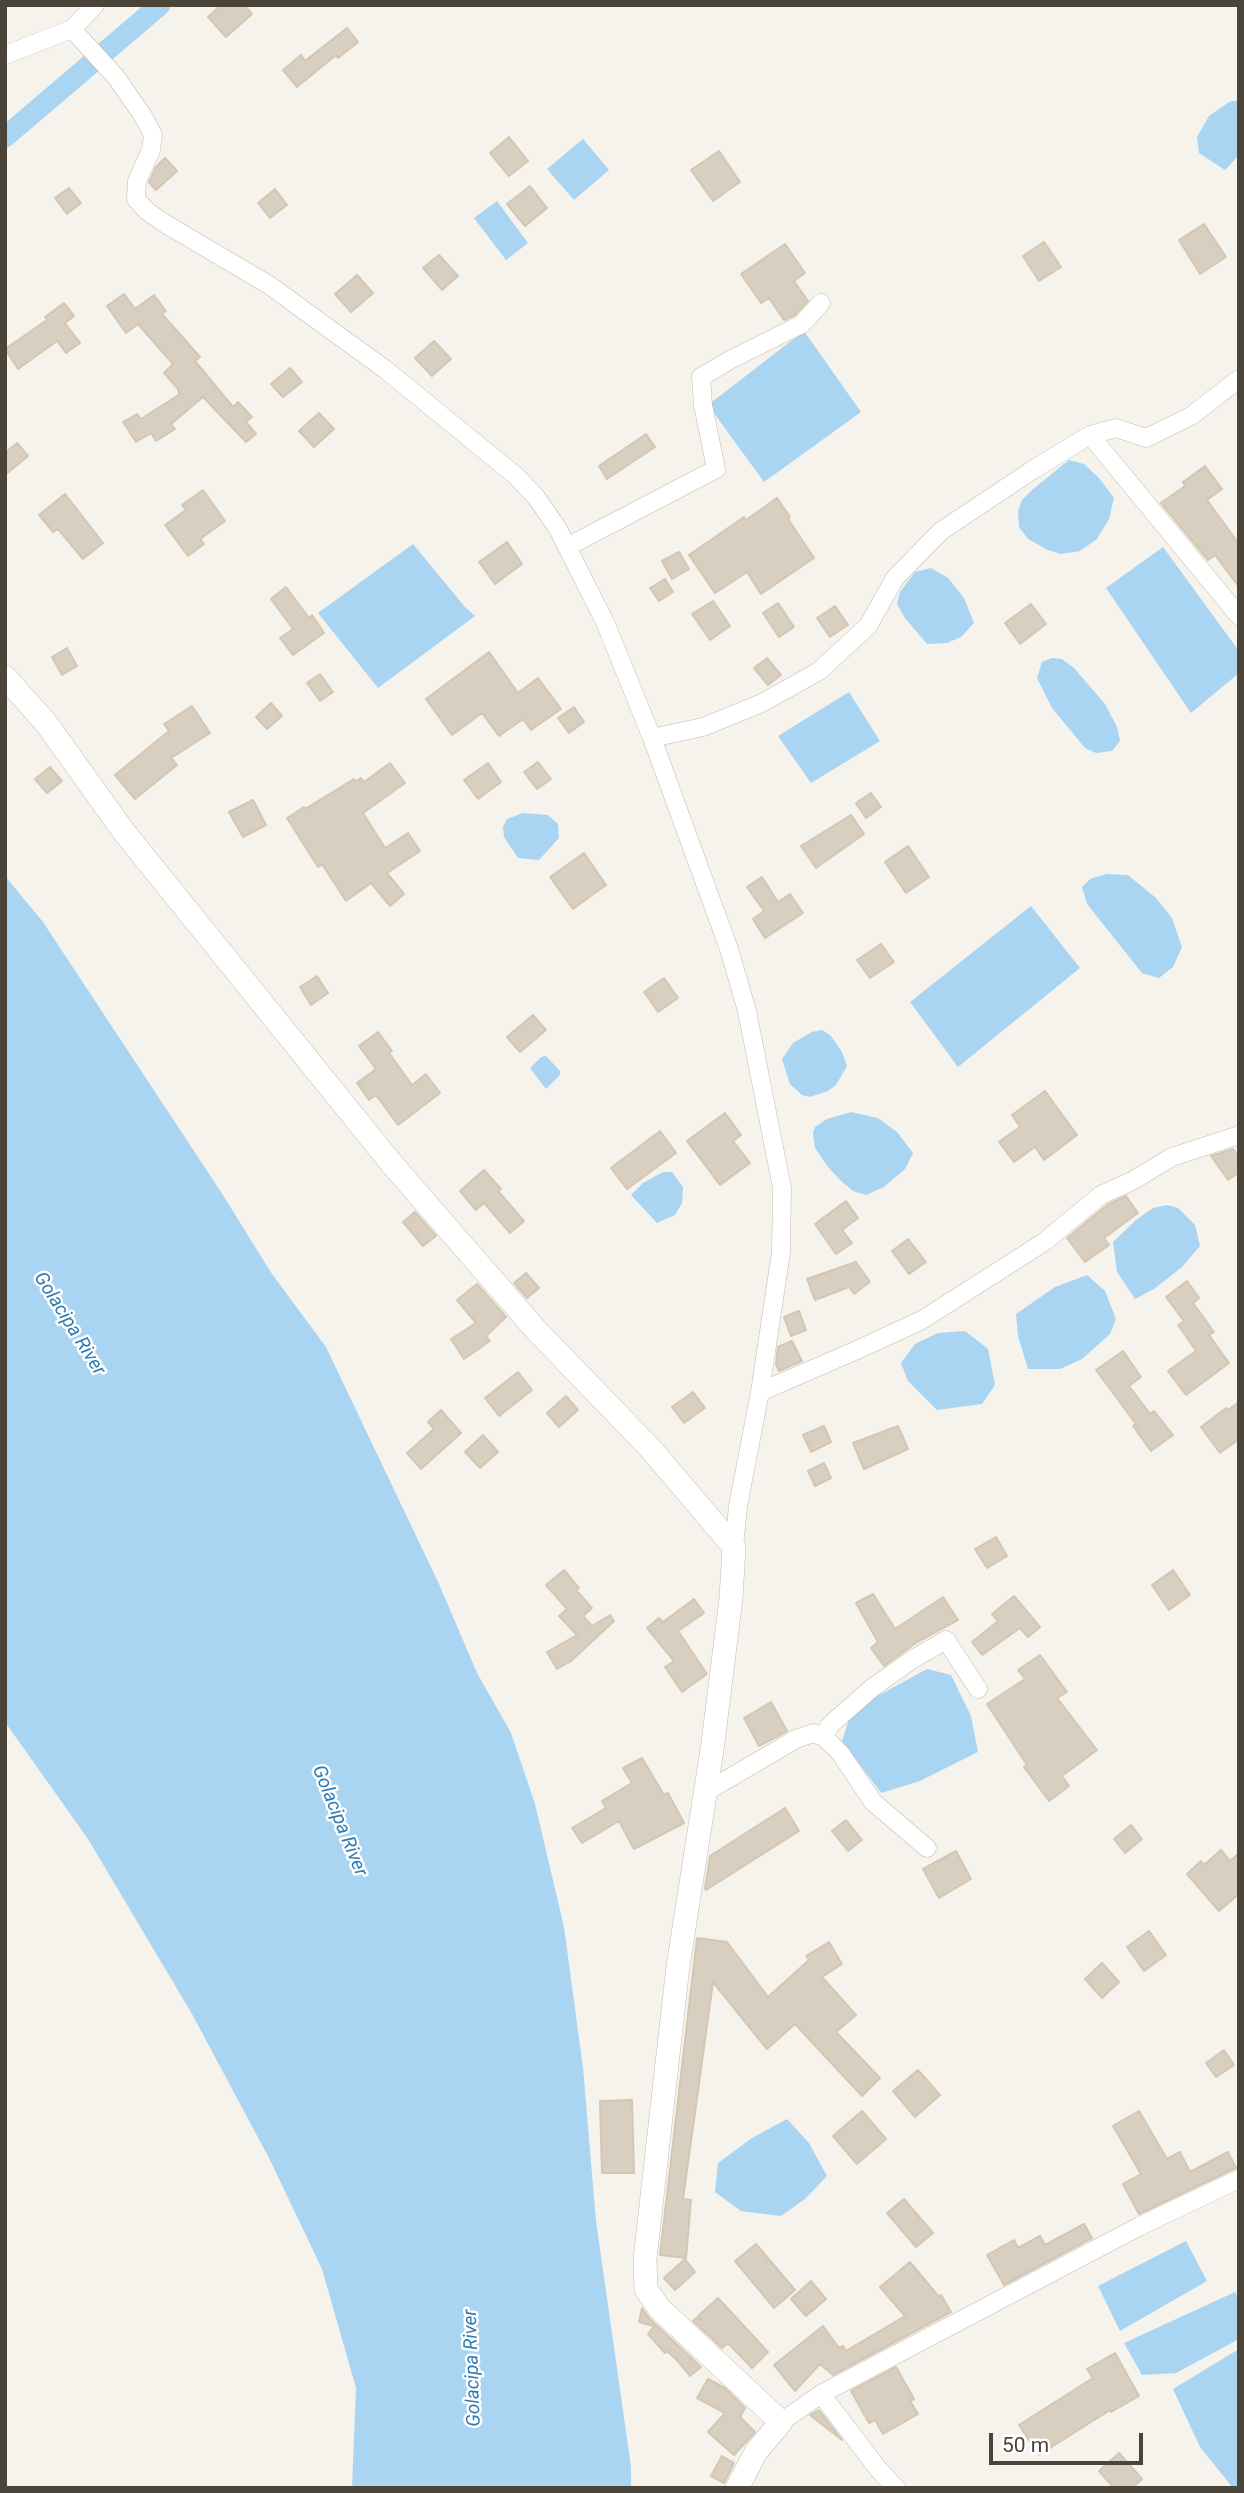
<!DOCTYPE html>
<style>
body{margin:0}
#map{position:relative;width:1244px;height:2493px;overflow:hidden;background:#f6f3ec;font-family:Roboto,sans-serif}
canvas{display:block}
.frame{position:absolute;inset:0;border:7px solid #4b4439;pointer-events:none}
.scale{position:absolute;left:989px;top:2433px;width:154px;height:32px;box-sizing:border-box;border:4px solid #4b4439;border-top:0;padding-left:9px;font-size:21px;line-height:24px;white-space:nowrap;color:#4b4439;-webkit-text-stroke:5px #fff;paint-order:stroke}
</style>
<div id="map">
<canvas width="1244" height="2493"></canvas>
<div class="frame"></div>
<div class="scale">50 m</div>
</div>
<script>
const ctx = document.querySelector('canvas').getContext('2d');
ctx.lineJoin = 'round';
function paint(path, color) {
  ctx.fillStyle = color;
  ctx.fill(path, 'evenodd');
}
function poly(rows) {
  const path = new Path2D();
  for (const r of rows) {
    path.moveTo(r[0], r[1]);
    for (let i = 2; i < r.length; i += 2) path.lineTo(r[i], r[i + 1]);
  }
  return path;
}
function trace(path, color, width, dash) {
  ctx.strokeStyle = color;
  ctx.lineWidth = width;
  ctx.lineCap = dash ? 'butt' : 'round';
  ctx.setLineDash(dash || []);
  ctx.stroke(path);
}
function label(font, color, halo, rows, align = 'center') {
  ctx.font = font + ' Roboto,sans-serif';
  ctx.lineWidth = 5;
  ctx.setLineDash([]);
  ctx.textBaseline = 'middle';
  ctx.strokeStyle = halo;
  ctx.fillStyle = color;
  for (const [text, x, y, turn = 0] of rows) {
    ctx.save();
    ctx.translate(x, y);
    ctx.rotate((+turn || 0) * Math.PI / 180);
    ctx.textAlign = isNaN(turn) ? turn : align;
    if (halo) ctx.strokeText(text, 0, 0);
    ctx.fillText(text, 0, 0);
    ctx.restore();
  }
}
const water = poly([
 [1239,100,1239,155,1225,170,1199,153,1197,137,1209,116,1229,102],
 [583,139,609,170,574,200,547,169],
 [497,201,528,243,506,260,474,218],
 [804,331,861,412,764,482,708,405],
 [1069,460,1084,464,1099,478,1114,498,1109,519,1097,539,1080,551,1061,554,1048,550,1028,539,1019,527,1018,511,1022,500,1032,490],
 [413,544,465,607,475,616,378,688,318,613],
 [1163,547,1239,651,1239,673,1191,713,1106,588],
 [931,568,948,578,964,598,974,623,961,637,947,643,927,644,905,618,897,604,900,592,915,572],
 [1052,658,1062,659,1074,668,1105,704,1117,727,1120,741,1112,751,1096,753,1085,748,1052,708,1037,678,1042,662],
 [849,692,880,741,811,783,778,736],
 [523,813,548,815,558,824,559,838,539,860,518,858,504,837,503,827,507,819],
 [1107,874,1128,875,1156,898,1172,918,1182,947,1173,967,1159,978,1142,973,1087,904,1082,887,1090,879],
 [5,876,43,922,221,1192,272,1274,326,1347,439,1584,477,1673,511,1733,535,1804,564,1927,583,2068,596,2221,631,2467,631,2488,352,2488,356,2388,322,2269,270,2160,192,2014,88,1839,5,1722],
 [1031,906,1080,968,958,1067,910,1002],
 [822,1030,830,1035,841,1050,847,1066,836,1085,828,1091,810,1097,802,1095,790,1084,782,1059,793,1043,812,1032],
 [546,1056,560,1071,560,1075,546,1089,530,1068,541,1057],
 [851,1112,878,1118,897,1132,913,1153,905,1169,884,1187,866,1195,853,1191,841,1181,828,1167,815,1148,813,1133,815,1127,827,1119],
 [663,1172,672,1172,683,1187,682,1203,675,1215,657,1223,631,1195,643,1183],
 [1167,1205,1178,1208,1195,1225,1200,1246,1182,1267,1154,1289,1135,1299,1117,1272,1113,1242,1136,1220,1153,1208],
 [1087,1275,1105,1291,1116,1319,1110,1334,1082,1359,1060,1369,1028,1369,1018,1336,1016,1314,1055,1287],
 [965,1331,988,1349,995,1385,982,1404,937,1410,908,1381,901,1363,915,1344,938,1333],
 [927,1669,951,1675,971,1716,978,1752,920,1781,881,1793,842,1741,852,1710],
 [787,2119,809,2143,827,2176,805,2199,781,2216,741,2211,715,2192,718,2163,752,2138],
 [1186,2241,1207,2281,1120,2331,1098,2286],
 [1235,2292,1239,2299,1239,2339,1176,2373,1142,2375,1124,2343],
 [1239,2349,1239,2488,1233,2488,1200,2447,1173,2389]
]);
const canal = poly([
 [5,137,160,5]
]);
const building = poly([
 [221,5,244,5,252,14,226,37,208,17,221,5],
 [347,28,358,42,338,58,336,55,297,87,283,70,301,55,305,61,347,28],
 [509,137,528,161,509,176,490,153,509,137],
 [719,151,740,182,713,201,691,170,719,151],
 [165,158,177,171,156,190,149,182,156,167,165,158],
 [530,186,547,208,525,226,507,204,530,186],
 [69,188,81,203,67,214,55,198,69,188],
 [275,189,287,205,270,218,258,203,275,189],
 [1204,224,1226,257,1200,274,1179,240,1204,224],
 [1044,242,1061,267,1039,281,1023,256,1044,242],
 [785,244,805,273,794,281,808,301,795,315,784,320,769,298,761,303,741,274,785,244],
 [439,255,458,276,442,290,423,268,439,255],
 [357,275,373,293,351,312,335,294,357,275],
 [124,294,135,309,154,295,166,311,162,314,200,357,195,361,233,407,238,402,252,417,246,422,256,434,246,442,203,397,171,424,175,429,156,441,151,433,136,442,123,422,137,414,141,419,180,394,178,391,179,390,164,373,173,364,138,324,126,333,107,306,124,294],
 [64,303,74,316,65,323,80,343,66,353,57,341,18,369,5,349,47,320,45,317,64,303],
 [434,341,451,359,432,376,415,358,434,341],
 [290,368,302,382,283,397,271,384,290,368],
 [319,413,334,429,314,447,299,431,319,413],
 [646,434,655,447,607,479,599,466,646,434],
 [17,443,28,456,5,475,5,453,17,443],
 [1205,466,1222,489,1207,500,1239,544,1239,587,1215,555,1208,560,1161,503,1185,486,1183,482,1205,466],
 [203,490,225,521,200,539,204,544,188,556,165,525,186,510,182,505,203,490],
 [65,494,103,543,83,559,58,529,53,532,39,515,65,494],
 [777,498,790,517,788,519,814,558,761,594,747,572,715,593,689,555,744,517,746,520,777,498],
 [507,542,522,564,495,584,479,562,507,542],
 [679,552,689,569,672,579,662,561,679,552],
 [665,579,673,592,659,601,650,588,665,579],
 [286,587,309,618,312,615,324,633,293,655,280,638,293,629,271,599,286,587],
 [713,601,730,626,710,640,692,614,713,601],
 [778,603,794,627,779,637,763,613,778,603],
 [1031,604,1046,624,1020,644,1005,623,1031,604],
 [835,606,848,625,830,637,817,618,835,606],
 [67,648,77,666,62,675,52,657,67,648],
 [489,652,518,693,538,678,561,709,531,730,523,719,499,736,482,713,452,735,426,699,489,652],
 [767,658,781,675,768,685,754,668,767,658],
 [320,674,333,692,320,701,307,683,320,674],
 [271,703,282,716,267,729,256,717,271,703],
 [192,706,210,733,171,758,177,765,135,799,115,775,169,731,164,724,192,706],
 [574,707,584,722,569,733,558,718,574,707],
 [538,762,551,779,537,789,524,772,538,762],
 [390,763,405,783,363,813,385,848,408,833,420,851,387,873,404,894,390,906,371,883,346,901,322,864,318,867,287,818,304,807,305,809,354,779,355,782,361,778,364,782,390,763],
 [488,763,501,782,478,799,464,780,488,763],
 [50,767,62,781,47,793,35,779,50,767],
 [871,793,881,807,866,818,856,803,871,793],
 [253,800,266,825,243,837,229,812,253,800],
 [851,815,864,834,816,868,801,846,851,815],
 [908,846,929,877,906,893,885,862,908,846],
 [584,853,606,885,573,909,550,877,584,853],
 [762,877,778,902,790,894,803,913,765,938,753,919,764,911,747,887,762,877],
 [881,944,894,962,870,978,857,960,881,944],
 [317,976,328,993,311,1005,300,987,317,976],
 [664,978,678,998,658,1012,644,992,664,978],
 [533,1015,546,1030,520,1052,507,1037,533,1015],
 [378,1032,392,1051,389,1053,412,1085,426,1074,440,1093,398,1125,376,1095,369,1100,357,1083,376,1069,359,1046,378,1032],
 [1045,1091,1077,1135,1044,1160,1035,1147,1014,1162,999,1142,1020,1127,1012,1115,1045,1091],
 [725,1113,741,1135,733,1141,750,1163,720,1185,687,1141,725,1113],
 [660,1131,676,1153,627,1189,611,1168,660,1131],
 [1233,1149,1239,1157,1239,1172,1228,1180,1211,1156,1233,1149],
 [484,1170,501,1189,498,1191,524,1221,510,1233,484,1203,476,1210,460,1191,484,1170],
 [1126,1196,1138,1213,1104,1238,1109,1245,1085,1262,1067,1238,1107,1205,1126,1196],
 [846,1201,858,1218,842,1230,852,1243,836,1254,815,1224,846,1201],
 [415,1212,436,1236,423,1246,403,1222,415,1212],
 [908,1239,926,1262,909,1274,892,1251,908,1239],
 [856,1262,870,1282,854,1294,849,1287,815,1300,807,1279,856,1262],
 [526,1273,539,1288,527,1298,514,1283,526,1273],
 [1187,1281,1199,1298,1193,1303,1214,1332,1209,1335,1229,1363,1186,1395,1168,1371,1196,1351,1178,1325,1184,1321,1166,1297,1187,1281],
 [477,1284,506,1317,486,1336,490,1341,464,1359,451,1339,476,1323,457,1300,477,1284],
 [799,1311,806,1330,791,1336,784,1317,799,1311],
 [792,1341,802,1361,779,1371,776,1364,778,1347,792,1341],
 [1123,1351,1141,1377,1129,1386,1150,1414,1154,1411,1173,1435,1151,1451,1133,1426,1136,1424,1096,1370,1123,1351],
 [518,1372,532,1390,499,1416,485,1398,518,1372],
 [693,1392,705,1408,684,1423,672,1407,693,1392],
 [566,1396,578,1410,559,1427,547,1413,566,1396],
 [1239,1402,1239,1439,1220,1453,1201,1427,1226,1408,1228,1410,1239,1402],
 [441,1410,461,1433,421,1469,407,1453,434,1429,428,1422,441,1410],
 [824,1426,831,1442,811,1452,803,1435,824,1426],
 [898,1426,908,1449,864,1469,853,1443,898,1426],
 [483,1435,498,1452,480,1468,465,1452,483,1435],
 [824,1463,831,1478,815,1486,808,1471,824,1463],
 [996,1537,1007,1556,987,1568,975,1549,996,1537],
 [564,1570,579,1588,576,1590,592,1608,583,1616,592,1626,610,1615,614,1621,571,1661,557,1669,547,1652,577,1635,559,1616,567,1609,546,1585,564,1570],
 [1173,1570,1190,1595,1169,1610,1152,1585,1173,1570],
 [873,1594,895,1629,943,1597,958,1620,917,1642,884,1666,871,1648,878,1642,856,1603,873,1594],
 [1014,1596,1040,1627,1028,1637,1020,1628,982,1655,972,1642,998,1621,992,1614,1014,1596],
 [694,1599,704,1613,678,1631,707,1674,682,1692,665,1667,674,1661,647,1628,659,1618,663,1622,694,1599],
 [1040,1655,1067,1692,1057,1698,1097,1750,1062,1776,1069,1786,1049,1801,1024,1767,1027,1765,987,1704,1025,1679,1018,1670,1040,1655],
 [771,1702,787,1731,759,1746,744,1718,771,1702],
 [642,1758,664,1795,668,1793,684,1823,634,1849,619,1821,582,1843,572,1828,606,1808,602,1801,632,1783,623,1768,642,1758],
 [785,1808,799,1831,706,1890,705,1888,710,1856,785,1808],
 [846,1820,862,1840,848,1851,832,1831,846,1820],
 [1131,1825,1142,1839,1125,1853,1114,1839,1131,1825],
 [1221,1850,1230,1861,1239,1853,1239,1894,1219,1911,1187,1874,1201,1861,1204,1865,1221,1850],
 [956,1851,971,1879,939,1898,923,1869,956,1851],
 [1149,1931,1166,1955,1144,1971,1127,1947,1149,1931],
 [697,1938,727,1942,768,1997,809,1960,806,1956,829,1942,842,1964,822,1977,856,2015,836,2032,880,2078,862,2096,795,2024,767,2049,713,1982,683,2199,691,2200,686,2258,660,2255,697,1938],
 [1102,1963,1119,1982,1102,1998,1085,1979,1102,1963],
 [1224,2050,1234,2065,1216,2077,1206,2063,1224,2050],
 [918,2070,940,2095,915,2117,893,2091,918,2070],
 [632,2100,634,2173,602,2173,600,2101,632,2100],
 [862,2111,886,2139,857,2164,833,2136,862,2111],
 [1139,2111,1167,2159,1180,2152,1190,2172,1228,2152,1236,2168,1139,2214,1123,2184,1141,2174,1113,2126,1139,2111],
 [904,2199,933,2233,916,2247,887,2213,904,2199],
 [1084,2224,1092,2238,1004,2285,987,2255,1014,2240,1018,2248,1040,2236,1045,2245,1084,2224],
 [756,2244,795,2290,774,2308,735,2261,756,2244],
 [685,2259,695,2272,675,2290,664,2278,685,2259],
 [910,2262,939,2297,941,2295,951,2312,833,2375,820,2364,795,2391,774,2365,823,2326,839,2348,843,2346,846,2351,905,2316,880,2287,910,2262],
 [811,2281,826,2299,806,2316,791,2299,811,2281],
 [718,2298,768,2352,752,2368,728,2343,722,2348,693,2321,696,2318,702,2320,698,2316,718,2298],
 [642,2308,649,2318,701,2367,690,2376,676,2359,667,2351,665,2353,648,2334,654,2326,639,2322,642,2308],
 [1115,2353,1139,2396,1111,2412,1110,2410,1039,2455,1019,2425,1093,2378,1087,2369,1115,2353],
 [896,2367,914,2399,910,2401,918,2414,883,2434,875,2420,869,2423,851,2391,896,2367],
 [708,2379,725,2388,745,2408,740,2417,755,2432,734,2455,708,2432,725,2413,697,2398,708,2379],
 [819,2410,842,2440,810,2415,819,2410],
 [1119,2453,1142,2479,1132,2488,1114,2488,1099,2471,1119,2453],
 [722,2456,734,2463,724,2483,711,2476,722,2456]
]);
const minor = poly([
 [72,29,116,77,143,116,153,135,151,150,137,181,136,199,147,211,164,223,269,285,386,370,516,476,536,497,558,529,605,622,652,738,729,949,747,1011,782,1188,781,1252,760,1392,738,1506,734,1547],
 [5,55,72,29,95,5],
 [1090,435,1239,616],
 [567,547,716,469,703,405,701,377,730,360,802,324,821,303],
 [652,738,703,727,762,703,819,671,868,626,895,578,941,531,1031,471,1090,435,1116,428,1146,438,1191,416,1239,379],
 [760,1392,857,1350,922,1320,1044,1242,1101,1195,1132,1181,1172,1157,1239,1135],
 [824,1737,830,1725,872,1688,913,1659,946,1640,978,1689],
 [704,1793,796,1739,813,1733,824,1737,841,1754,873,1802,927,1848],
 [821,2394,1140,2226,1239,2179],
 [781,2422,821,2394,879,2470,896,2488]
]);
const tertiary = poly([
 [5,677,46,723,124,832,392,1164,536,1330,650,1448,734,1547,731,1598,712,1750,678,1966,645,2259,646,2289,659,2308,781,2422,756,2452,737,2488]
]);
const waterNames = [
 ["Golacipa River",69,1324,58],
 ["Golacipa River",339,1821,68],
 ["Golacipa River",473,2368,-92]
];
paint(water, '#a9d4f2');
trace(canal, '#a9d4f2', 21);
paint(building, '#d8cfc1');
trace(building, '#d3c7b4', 2);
trace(minor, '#c2bbae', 19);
trace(tertiary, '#c2bbae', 24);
trace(minor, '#fff', 18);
trace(tertiary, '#fff', 23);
label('italic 19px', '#2e7ab2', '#fff', waterNames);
</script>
